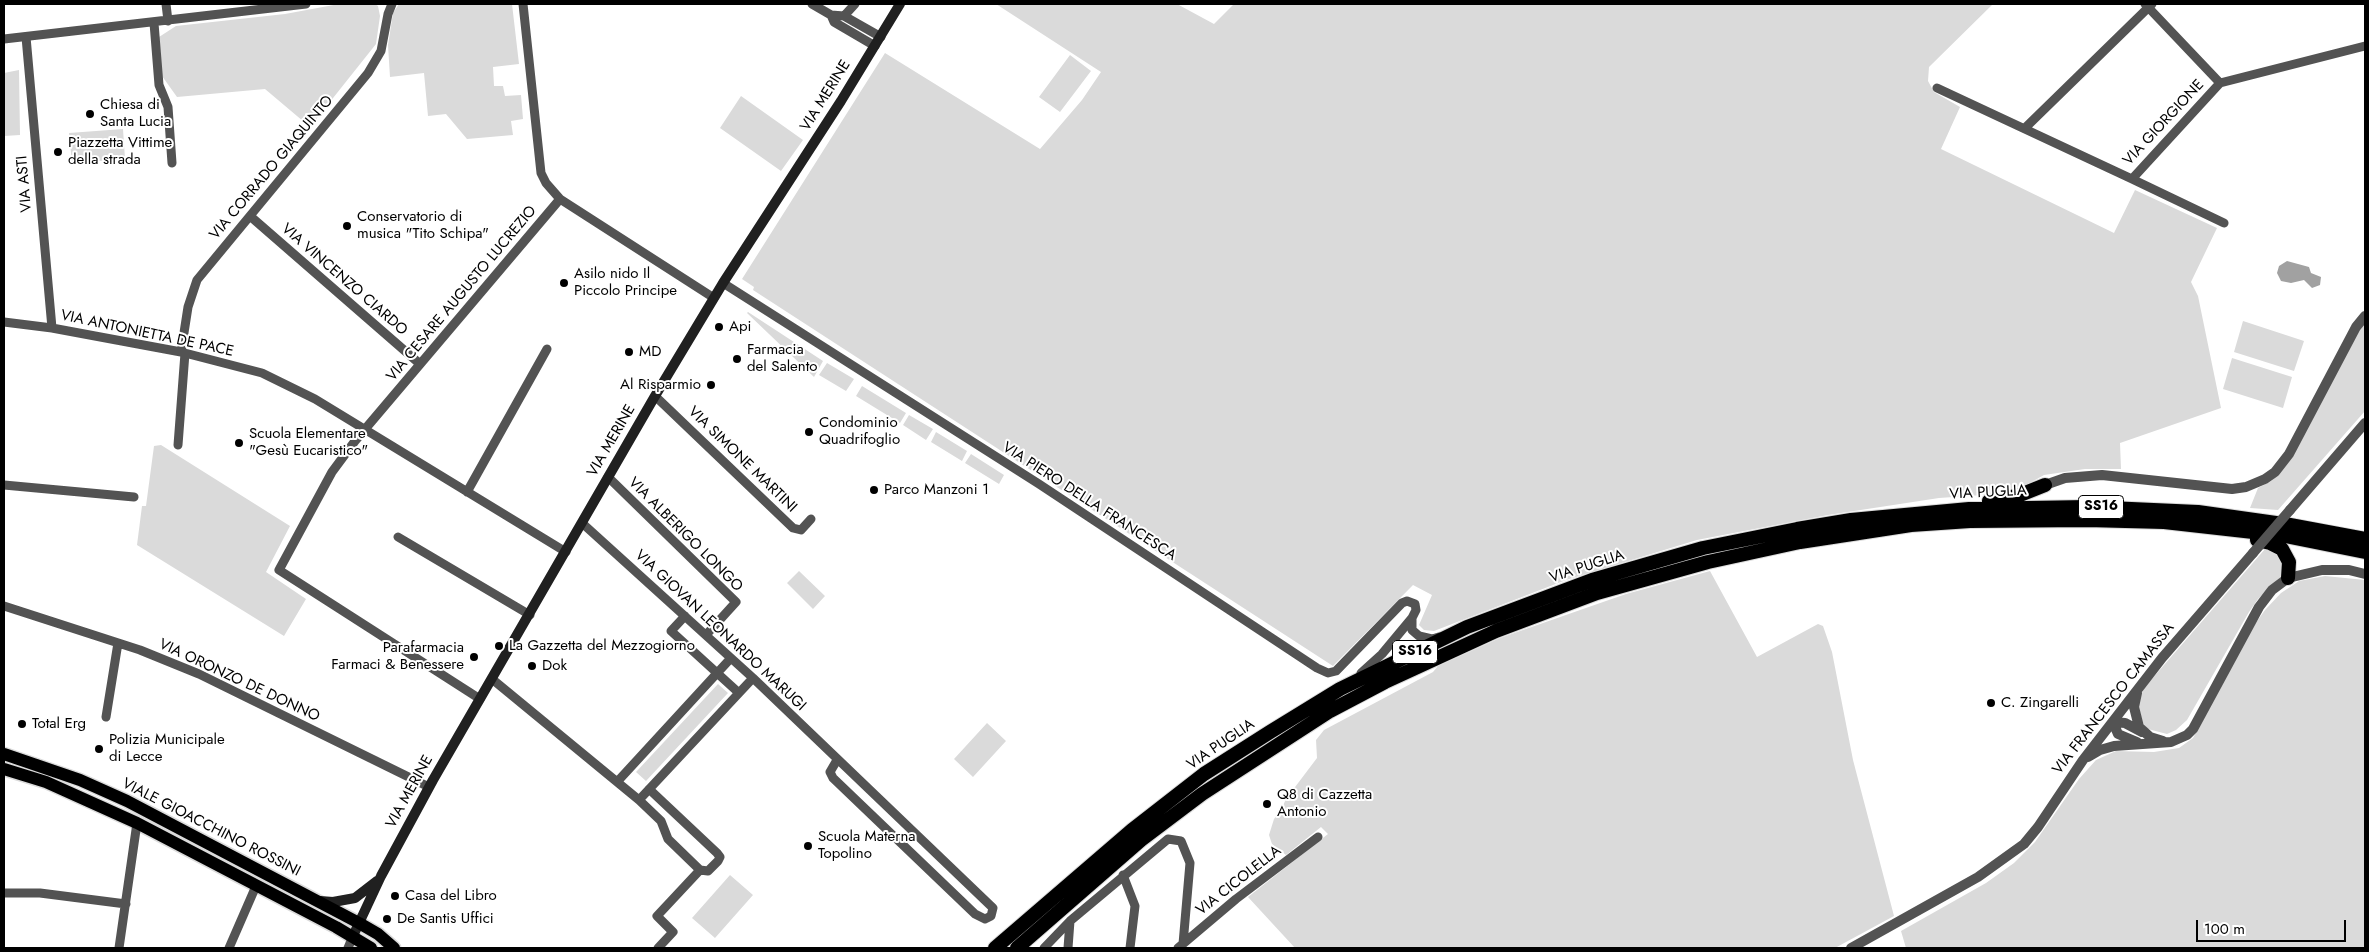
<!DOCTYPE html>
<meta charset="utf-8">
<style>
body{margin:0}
#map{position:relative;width:2369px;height:952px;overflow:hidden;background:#fff;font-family:Jost,sans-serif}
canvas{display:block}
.frame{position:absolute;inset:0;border:5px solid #000;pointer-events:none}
.scale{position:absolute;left:2196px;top:920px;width:150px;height:22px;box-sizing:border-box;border:2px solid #000;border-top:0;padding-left:6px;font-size:15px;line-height:18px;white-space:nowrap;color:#000;-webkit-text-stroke:4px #fff;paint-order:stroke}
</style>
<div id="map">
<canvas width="2369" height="952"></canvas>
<div class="frame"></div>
<div class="scale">100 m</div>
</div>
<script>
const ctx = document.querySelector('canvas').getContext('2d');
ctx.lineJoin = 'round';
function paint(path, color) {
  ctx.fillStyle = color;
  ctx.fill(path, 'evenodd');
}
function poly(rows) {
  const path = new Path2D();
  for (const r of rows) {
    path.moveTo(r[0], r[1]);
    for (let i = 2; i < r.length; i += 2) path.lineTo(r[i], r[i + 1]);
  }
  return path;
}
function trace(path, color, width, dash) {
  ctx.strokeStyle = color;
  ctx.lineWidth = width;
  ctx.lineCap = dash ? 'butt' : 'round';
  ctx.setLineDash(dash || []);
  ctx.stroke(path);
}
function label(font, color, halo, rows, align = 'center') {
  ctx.font = font + ' Jost,sans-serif';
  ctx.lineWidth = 4;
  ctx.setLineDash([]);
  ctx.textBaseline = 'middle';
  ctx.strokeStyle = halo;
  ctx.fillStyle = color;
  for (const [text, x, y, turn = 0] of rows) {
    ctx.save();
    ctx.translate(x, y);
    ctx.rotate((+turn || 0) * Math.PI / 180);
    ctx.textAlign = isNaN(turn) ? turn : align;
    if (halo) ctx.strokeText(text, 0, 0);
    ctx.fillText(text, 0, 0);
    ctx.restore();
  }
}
const green = poly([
 [339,4,375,4,378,6,380,16,376,44,310,127,265,89,177,97,162,76,159,37,176,26,285,14],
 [399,4,512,4,519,64,493,67,494,86,503,86,505,96,521,95,523,119,511,121,513,135,467,139,446,114,428,116,424,73,390,77,388,45,393,13],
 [996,4,1177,4,1214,24,1234,4,1993,4,1929,67,1928,81,1934,92,1960,107,1941,149,2114,233,2135,190,2217,228,2191,282,2198,296,2221,408,2120,443,2121,469,2085,469,2044,475,2012,493,1939,498,1828,515,1697,540,1566,580,1434,631,1424,630,1419,625,1432,595,1413,585,1333,666,753,290,754,287,742,279,885,53,1040,149,1082,100,1101,72],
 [1070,55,1091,71,1060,112,1039,97],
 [19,70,20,135,4,136,4,73],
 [741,96,803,140,781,171,720,128],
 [123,129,125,159,72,163,69,133],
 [748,312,823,361,814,377,747,313],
 [2243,321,2304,341,2294,371,2234,352],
 [2365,321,2365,411,2278,510,2250,508,2258,488,2271,481,2284,467,2358,331],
 [2232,358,2292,377,2283,408,2223,389],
 [827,363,854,379,846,391,819,375],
 [862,386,906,413,900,423,856,396],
 [909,415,933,429,926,440,903,425],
 [936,432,967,451,962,461,931,442],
 [161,445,290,526,266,572,306,599,284,636,137,545,142,506,146,506,154,446],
 [971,454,1004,475,999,484,965,463],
 [2265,549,2274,550,2283,560,2283,575,2258,599,2249,612,2187,720,2176,730,2167,734,2148,729,2142,722,2138,702,2144,688],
 [799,571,825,596,813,609,787,583],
 [1710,571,1757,657,1818,624,1823,626,1832,652,1853,760,1894,916,1835,948,1295,948,1248,897,1328,834,1321,827,1286,855,1272,844,1269,835,1274,819,1281,810,1286,799,1317,758,1316,740,1324,730,1433,672,1438,666,1500,638,1626,594],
 [2325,576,2365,580,2365,948,1906,948,1901,931,1986,883,2014,863,2035,842,2079,779,2096,760,2116,751,2154,752,2179,748,2193,738,2255,624,2265,610,2281,593,2299,581],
 [718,684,728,693,646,781,636,772],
 [987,723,1006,741,973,777,954,759],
 [730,875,753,895,715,938,692,918]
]);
const water = poly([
 [2287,261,2309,267,2311,273,2321,277,2320,285,2312,288,2304,280,2291,283,2281,281,2277,273,2279,266]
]);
const minor = poly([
 [166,4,168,21],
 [523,4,541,173,546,183,560,199,714,298],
 [812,4,831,15,844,16,881,37],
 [2145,4,2220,83],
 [831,15,834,22,875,46],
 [844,16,855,4],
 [154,23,159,85,168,107,172,163],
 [26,37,52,328],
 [4,39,306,4],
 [1937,88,2132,179,2220,83,2365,46],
 [2025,128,2152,4],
 [2132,179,2224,223],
 [250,216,420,364],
 [723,283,1039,484,1317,668,1328,673,1336,671,1402,603,1407,601,1415,604,1416,610,1412,618,1382,654,1361,673],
 [4,322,52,328,181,352,262,373,315,399,566,552],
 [181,352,188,307,197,280,368,73,381,51,388,14,392,4],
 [655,396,793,528,801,530,811,519],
 [178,445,185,353],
 [608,477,736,602,706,635],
 [4,485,134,497],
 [467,492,547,349],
 [582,523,753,678,993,908,991,916,985,919,975,914,833,778,830,772,837,760],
 [398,537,530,615],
 [4,606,140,650,199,674,429,787],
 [685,616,671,631,739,693],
 [1412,618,1412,630,1419,636,1432,639,1439,637],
 [492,679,639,800,661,821,668,839,700,870,708,871,718,861,720,857,717,853,649,789],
 [480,699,279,570,332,472,355,441,560,199],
 [106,717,118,643],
 [617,782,731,658],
 [639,800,753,678],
 [1123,875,1135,906,1130,948],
 [4,893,40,893,126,904],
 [119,948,137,823],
 [229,948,256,886],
 [348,948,353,936],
 [658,948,673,932,657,916,700,870],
 [1044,948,1070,921,1168,839,1181,841,1190,863,1183,944],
 [1068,948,1070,921],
 [1178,948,1236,899,1318,837]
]);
const tertiary = poly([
 [2045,485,2065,478,2102,475,2232,489,2246,487,2265,479,2275,472,2289,454,2356,327,2365,316],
 [2290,510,2365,423],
 [2137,693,2134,707,2139,727,2150,737,2163,741],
 [2113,722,2118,734,2137,742],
 [2113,722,2125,723,2142,732],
 [2088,757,2100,750,2114,746,2171,742,2187,735,2193,729,2259,607,2272,590,2288,578,2322,570,2349,570,2365,574],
 [1851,948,1978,877,2024,844,2038,827,2083,760,2162,658,2253,553]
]);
const secondary = poly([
 [320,901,333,902,355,898,377,881],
 [353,936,381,876,433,780,655,396,723,283,841,101,900,4]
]);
const primary = poly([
 [4,754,80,780,127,801,359,923,378,934,394,948],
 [4,769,46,782,137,823,336,927,371,948]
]);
const trunk = poly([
 [1989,501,2020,495,2045,485],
 [2257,540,2270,543,2282,549,2289,562,2288,578],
 [995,948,1132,830,1204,774,1270,732,1340,689,1467,627,1592,580,1703,548,1797,529,1851,520,1969,509,2087,507,2198,512,2290,525,2365,539],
 [1017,948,1141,840,1202,794,1330,711,1385,682,1496,631,1597,593,1708,562,1800,542,1911,525,1970,521,2087,520,2164,522,2280,535,2365,552]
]);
const tertiaryBridge = poly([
 [2253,553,2290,510]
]);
const markers = [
 [90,114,5,"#000"],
 [58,152,5,"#000"],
 [347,226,5,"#000"],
 [564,283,5,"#000"],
 [719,327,5,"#000"],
 [629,352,5,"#000"],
 [737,359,5,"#000"],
 [711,385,5,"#000"],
 [809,432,5,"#000"],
 [239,443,5,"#000"],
 [874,490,5,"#000"],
 [499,646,5,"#000"],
 [474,657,5,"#000"],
 [532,666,5,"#000"],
 [1991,703,5,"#000"],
 [22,724,5,"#000"],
 [99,749,5,"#000"],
 [1267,804,5,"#000"],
 [808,846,5,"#000"],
 [395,896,5,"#000"],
 [387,919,5,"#000"]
];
const shields = [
 [2101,507,45],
 [1415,652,45]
];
const shieldNames = [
 ["SS16",2101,507],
 ["SS16",1415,652]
];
const streetNames = [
 ["VIA MERINE",826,96,-58],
 ["VIA GIORGIONE",2164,123,-47],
 ["VIA CORRADO GIAQUINTO",272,168,-50],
 ["VIA ASTI",25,184,-95],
 ["VIA VINCENZO CIARDO",344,280,41],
 ["VIA CESARE AUGUSTO LUCREZIO",462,294,-50],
 ["VIA ANTONIETTA DE PACE",147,334,12],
 ["VIA MERINE",612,441,-60],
 ["VIA SIMONE MARTINI",742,460,44],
 ["VIA PUGLIA",1988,493,-3],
 ["VIA PIERO DELLA FRANCESCA",1089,502,33],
 ["VIA ALBERIGO LONGO",685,535,45],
 ["VIA PUGLIA",1587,567,-18],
 ["VIA GIOVAN LEONARDO MARUGI",720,631,43],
 ["VIA ORONZO DE DONNO",239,681,25],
 ["VIA FRANCESCO CAMASSA",2114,699,-52],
 ["VIA PUGLIA",1221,745,-34],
 ["VIA MERINE",410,792,-61],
 ["VIALE GIOACCHINO ROSSINI",211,828,27],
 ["VIA CICOLELLA",1239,881,-38]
];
const poiNames = [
 ["Chiesa di",100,105],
 ["Santa Lucia",100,122],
 ["Piazzetta Vittime",68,143],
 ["della strada",68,160],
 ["Conservatorio di",357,217],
 ["musica \"Tito Schipa\"",357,234],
 ["Asilo nido Il",574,274],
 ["Piccolo Principe",574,291],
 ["Api",729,327],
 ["Farmacia",747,350],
 ["del Salento",747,367],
 ["MD",639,352],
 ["Al Risparmio",701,385,"right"],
 ["Condominio",819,423],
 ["Quadrifoglio",819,440],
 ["Scuola Elementare",249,434],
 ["\"Gesù Eucaristico\"",249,451],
 ["Parco Manzoni 1",884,490],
 ["La Gazzetta del Mezzogiorno",509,646],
 ["Parafarmacia",464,648,"right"],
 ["Farmaci & Benessere",464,665,"right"],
 ["Dok",542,666],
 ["C. Zingarelli",2001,703],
 ["Total Erg",32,724],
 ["Polizia Municipale",109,740],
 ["di Lecce",109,757],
 ["Q8 di Cazzetta",1277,795],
 ["Antonio",1277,812],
 ["Scuola Materna",818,837],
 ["Topolino",818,854],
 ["Casa del Libro",405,896],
 ["De Santis Uffici",397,919]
];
paint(green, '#dadada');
paint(water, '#a1a1a1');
trace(primary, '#dbdbdb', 15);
trace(trunk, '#dbdbdb', 16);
trace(minor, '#535353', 9);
trace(tertiary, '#535353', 10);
trace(secondary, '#202020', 10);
trace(primary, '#000', 12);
trace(trunk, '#000', 14);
trace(tertiaryBridge, '#535353', 10);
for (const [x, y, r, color] of markers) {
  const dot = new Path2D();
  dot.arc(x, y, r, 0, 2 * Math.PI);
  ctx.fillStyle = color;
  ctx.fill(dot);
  trace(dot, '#fff', 2);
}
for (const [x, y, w] of shields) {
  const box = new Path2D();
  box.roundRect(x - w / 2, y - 11.5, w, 23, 4);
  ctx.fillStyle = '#fff';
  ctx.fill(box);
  trace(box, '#000', 1);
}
label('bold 14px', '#000', null, shieldNames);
label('15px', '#000', '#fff', streetNames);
label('15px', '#000', '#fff', poiNames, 'left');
</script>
